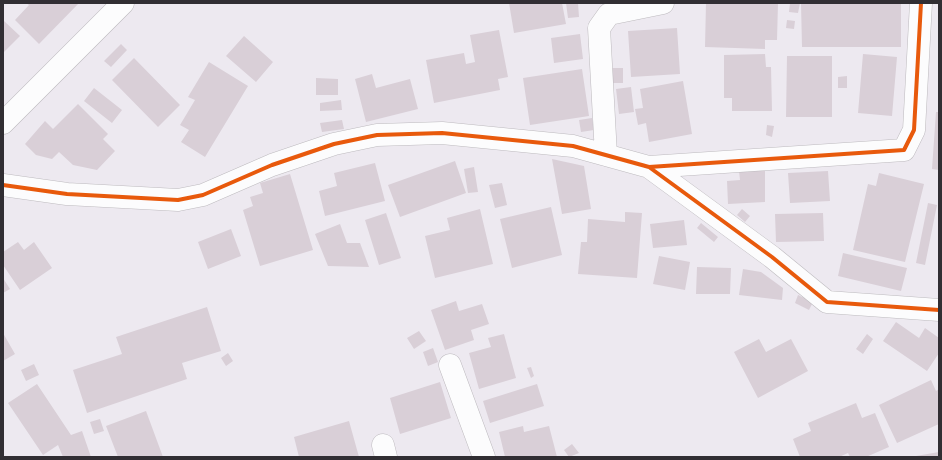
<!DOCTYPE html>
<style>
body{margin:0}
#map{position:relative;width:942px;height:460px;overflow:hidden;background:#ede9f0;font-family:Karla,sans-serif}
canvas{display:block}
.frame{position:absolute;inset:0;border:4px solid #312e33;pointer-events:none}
</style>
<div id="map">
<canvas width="942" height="460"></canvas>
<div class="frame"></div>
</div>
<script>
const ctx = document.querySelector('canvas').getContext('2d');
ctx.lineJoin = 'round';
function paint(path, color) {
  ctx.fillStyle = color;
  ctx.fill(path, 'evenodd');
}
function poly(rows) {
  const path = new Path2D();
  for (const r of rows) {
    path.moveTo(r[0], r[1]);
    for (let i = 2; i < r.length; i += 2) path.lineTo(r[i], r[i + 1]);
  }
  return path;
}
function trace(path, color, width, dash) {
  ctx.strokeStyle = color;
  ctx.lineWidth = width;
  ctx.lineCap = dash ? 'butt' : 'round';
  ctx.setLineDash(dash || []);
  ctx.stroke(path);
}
const building = poly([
 [26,3,79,3,39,44,15,20,29,5],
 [509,3,562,3,566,24,514,33],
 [566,3,578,3,579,17,568,18],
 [706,3,778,3,777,40,765,40,765,49,705,47],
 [790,3,800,3,798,13,789,12],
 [801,3,901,3,901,47,802,47],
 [3,20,20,36,3,53],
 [787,20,795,21,794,29,786,28],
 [677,28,680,74,631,77,628,31],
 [499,30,508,77,498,79,500,90,434,103,426,60,464,53,466,64,475,62,470,35],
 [580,34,583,59,554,63,551,38],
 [244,36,273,62,256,82,226,56],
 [121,44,127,50,111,67,104,61],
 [765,54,766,67,771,67,772,111,732,111,732,98,724,98,724,55],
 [863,54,897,57,892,116,858,113],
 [787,56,832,56,832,117,786,117],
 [134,58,180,105,158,127,112,80],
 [209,62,248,86,205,157,181,142,189,130,180,125,195,100,188,97],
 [612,68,623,68,623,83,612,83],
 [582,69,589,116,530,125,523,78],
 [372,74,376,88,410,79,418,109,366,122,355,79],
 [847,76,847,88,838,88,838,77],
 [316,78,338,79,338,95,316,95],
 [683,81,692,134,649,142,646,123,638,125,635,109,643,108,640,89],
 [631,87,634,112,619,114,616,89],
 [94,88,122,110,112,123,84,101],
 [341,100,342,110,320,111,320,103],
 [78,104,108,134,103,139,115,151,97,170,73,165,59,152,52,159,36,155,25,144,45,121,53,129],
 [936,112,939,112,939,170,932,169],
 [592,118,594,130,581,132,579,120],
 [342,120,344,129,322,132,320,123],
 [767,125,774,126,772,137,766,135],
 [552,159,584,166,591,209,562,214],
 [455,161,466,193,400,217,388,185],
 [375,163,385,201,325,216,319,191,337,186,334,173],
 [474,167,478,192,468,193,464,169],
 [739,171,765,171,765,202,728,204,727,181,740,180],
 [828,171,830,201,790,203,788,173],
 [879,173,924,184,905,262,853,250,868,184,876,186],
 [290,174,313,250,260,266,243,210,253,206,250,197,263,193,260,183],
 [502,183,507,205,495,208,489,185],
 [928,203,937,205,925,265,916,263],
 [551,207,562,255,512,268,500,219],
 [480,209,493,264,435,278,425,236,450,230,447,218],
 [742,209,750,216,745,222,737,215],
 [625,212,642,213,637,278,578,274,581,242,587,242,588,219,625,222],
 [386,213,401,258,379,265,365,220],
 [823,213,824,241,776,242,775,214],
 [684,220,687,245,653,248,650,224],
 [701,223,718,237,714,242,697,228],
 [340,224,347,243,360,243,369,267,328,266,315,234],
 [231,229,241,256,208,269,198,242],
 [18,242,24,250,34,242,52,268,20,290,3,265,3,252],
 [843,253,907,268,901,291,838,276],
 [659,256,690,262,685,290,653,284],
 [697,267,731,268,730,294,696,294],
 [743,269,761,272,783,288,782,300,739,295],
 [3,278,10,289,3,293],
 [798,295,813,302,809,310,795,303],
 [456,301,459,311,482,304,489,324,471,330,474,340,445,350,431,310],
 [207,307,221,351,182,363,187,379,87,413,73,370,122,354,116,337],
 [896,322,919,338,925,328,939,338,939,353,927,371,883,341],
 [419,331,426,341,414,349,407,338],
 [3,333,15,354,3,361],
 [504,334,516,378,479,389,469,353,491,347,488,338],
 [867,334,873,339,863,354,856,349],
 [759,339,766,352,791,339,808,371,758,398,734,352],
 [433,348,438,362,428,366,423,352],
 [228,353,233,361,226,366,221,358],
 [34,364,39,375,26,381,21,370],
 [531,367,534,376,531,378,527,368],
 [931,380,936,391,939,389,939,424,897,443,879,405],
 [440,382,451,418,400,434,390,398],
 [37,384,71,435,82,431,91,457,63,457,58,445,43,455,8,403],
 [537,384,544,406,490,423,483,401],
 [856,403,862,418,875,413,889,447,866,457,850,457,848,453,839,457,800,457,793,439,811,431,808,423],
 [146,411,163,457,118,457,106,426],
 [100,419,104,431,94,434,90,422],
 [349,421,359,457,299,457,294,437],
 [523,426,524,432,549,426,557,457,505,457,499,432],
 [572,444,579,453,569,457,564,450],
 [939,452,939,457,916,457,916,456]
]);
const minor = poly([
 [606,155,599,28,609,14,663,3],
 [649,167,904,150,914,130,921,3],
 [3,185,67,194,178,200,203,195,272,165,334,144,377,135,442,133,573,146,649,167,772,257,827,302,939,310],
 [450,365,484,457],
 [383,445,386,457]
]);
const tertiary = poly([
 [3,123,123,3]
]);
const cycleway = poly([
 [649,167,904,150,914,130,921,3],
 [3,185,67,194,178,200,203,195,272,165,334,144,377,135,442,133,573,146,649,167,772,257,827,302,939,310]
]);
paint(building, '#d9cfd7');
trace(minor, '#bdbabe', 23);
trace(tertiary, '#bdbabe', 23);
trace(minor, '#fcfcfd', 22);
trace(tertiary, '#fcfcfd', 22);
trace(cycleway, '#e8590c', 4);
</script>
